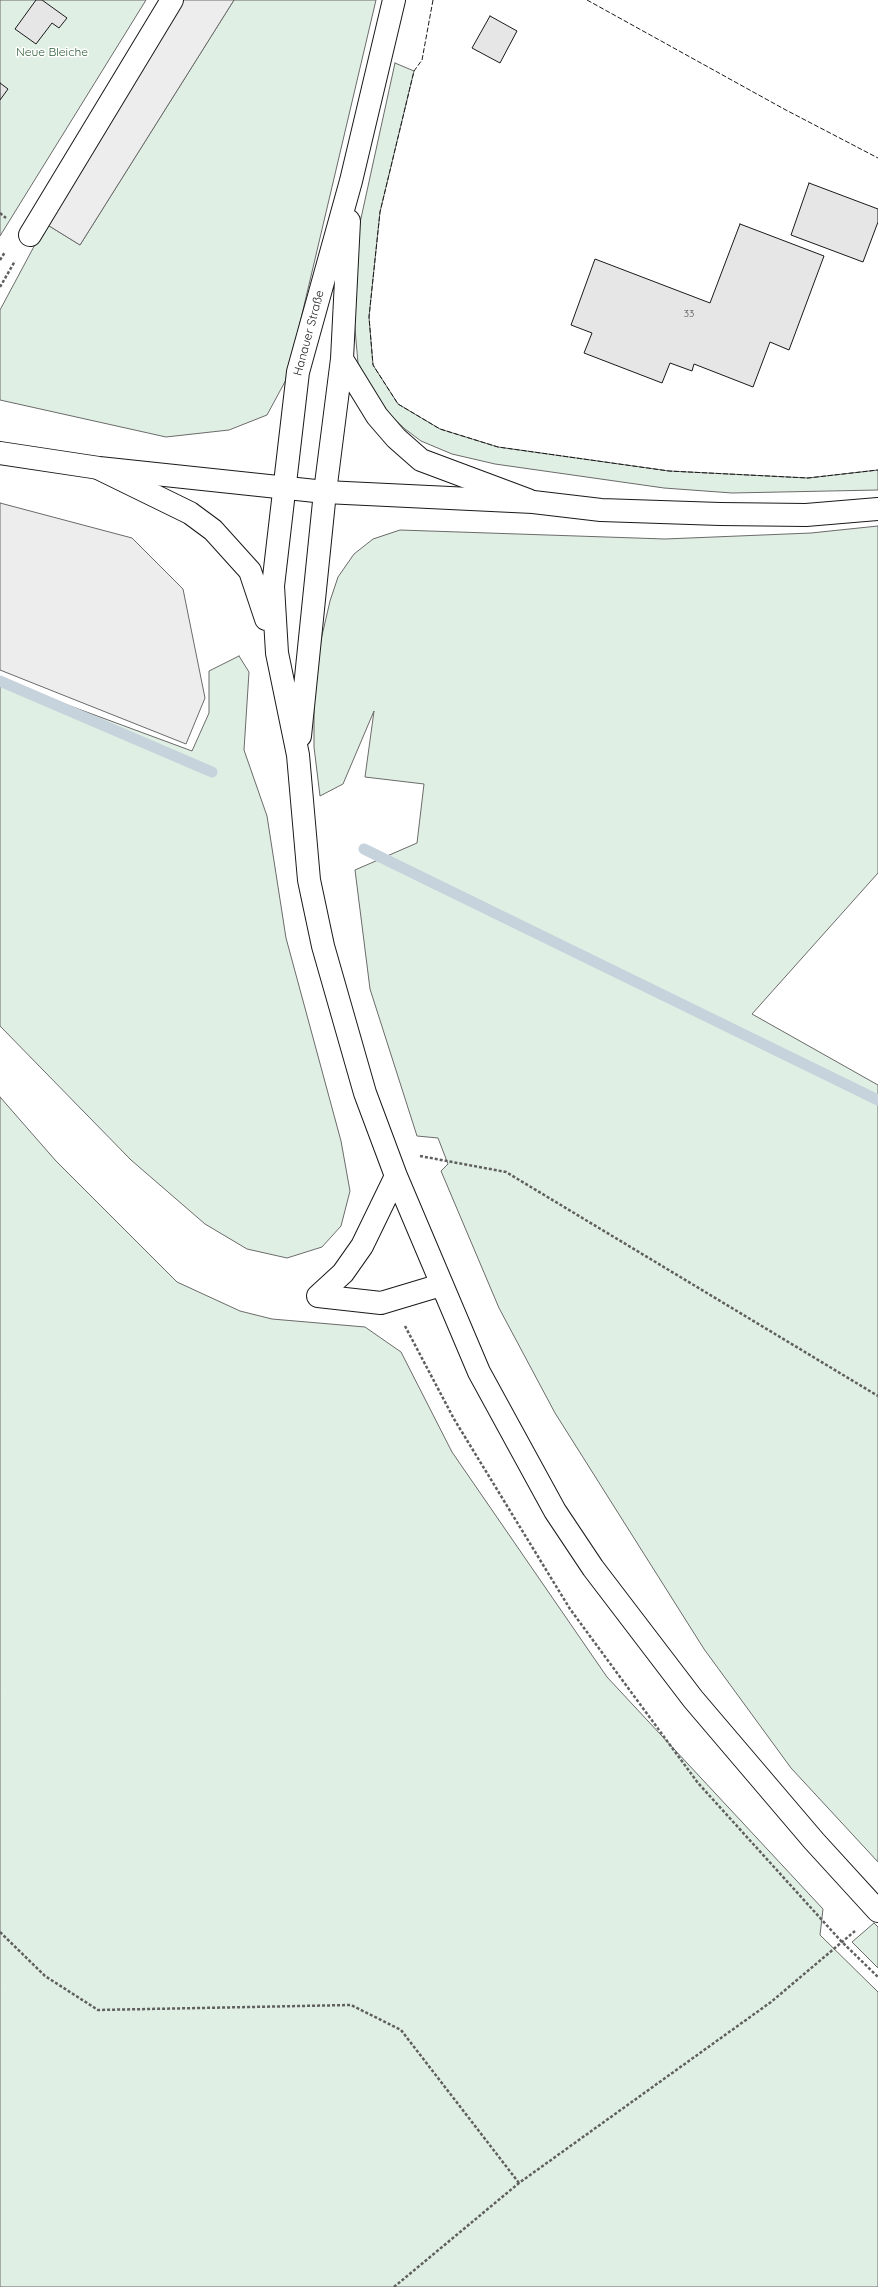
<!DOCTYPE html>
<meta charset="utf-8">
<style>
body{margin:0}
canvas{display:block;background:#fff}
</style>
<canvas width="878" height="2287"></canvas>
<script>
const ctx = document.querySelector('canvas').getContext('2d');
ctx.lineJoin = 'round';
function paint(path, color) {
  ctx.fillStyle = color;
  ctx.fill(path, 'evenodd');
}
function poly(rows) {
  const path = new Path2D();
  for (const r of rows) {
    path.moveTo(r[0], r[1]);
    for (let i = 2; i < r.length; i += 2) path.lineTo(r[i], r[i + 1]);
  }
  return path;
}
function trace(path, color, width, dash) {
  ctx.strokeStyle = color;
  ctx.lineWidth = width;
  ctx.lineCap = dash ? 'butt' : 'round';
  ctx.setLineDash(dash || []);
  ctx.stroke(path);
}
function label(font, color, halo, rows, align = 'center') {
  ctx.font = font + ' Quicksand,sans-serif';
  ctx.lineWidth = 3;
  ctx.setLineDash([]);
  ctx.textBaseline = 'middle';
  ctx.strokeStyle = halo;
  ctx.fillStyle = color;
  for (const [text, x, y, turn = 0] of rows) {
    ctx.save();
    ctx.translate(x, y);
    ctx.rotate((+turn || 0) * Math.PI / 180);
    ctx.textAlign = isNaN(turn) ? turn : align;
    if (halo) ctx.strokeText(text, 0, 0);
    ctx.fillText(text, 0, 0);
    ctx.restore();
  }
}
const green = poly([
 [0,0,146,0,0,236,0,0],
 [234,0,376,0,287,378,267,415,229,430,166,437,0,400,0,310,46,224,80,245,234,0],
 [395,63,414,71,380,212,369,317,373,365,398,404,440,429,498,447,669,471,808,478,878,470,878,490,732,493,664,488,495,464,452,454,421,441,405,429,390,415,372,390,358,363,354,318,358,232,395,63],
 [878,526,878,873,752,1014,878,1085,878,1862,791,1768,704,1649,555,1413,499,1308,441,1171,448,1164,438,1138,417,1136,370,989,355,870,417,843,424,784,365,777,374,711,343,784,320,796,314,747,314,693,321,640,330,601,338,577,354,554,373,539,400,530,665,539,811,533,878,526],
 [239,656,249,672,244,750,267,816,286,938,341,1141,350,1191,341,1226,322,1247,287,1258,247,1249,205,1224,131,1160,0,1026,0,680,192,751,209,713,209,671,239,656],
 [0,1097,56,1161,177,1282,240,1311,272,1319,365,1327,401,1352,452,1452,607,1677,823,1909,820,1935,878,1992,878,2287,0,2287,0,1097],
 [874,1923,878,1927,878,1968,852,1942,874,1923]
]);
const parking = poly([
 [172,0,234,0,80,245,46,224,172,0],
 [0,503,132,538,183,589,205,698,186,744,0,670,0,503]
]);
const stream = poly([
 [0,681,212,772],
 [364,849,878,1100]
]);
const building = poly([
 [36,0,42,0,67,18,59,28,52,23,36,44,15,29,36,0],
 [490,16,517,31,500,63,472,48,490,16],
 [0,83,8,89,0,100,0,83],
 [809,183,878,209,878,222,863,262,791,235,809,183],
 [740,224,824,256,789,350,770,342,753,387,694,364,692,371,670,363,662,383,584,353,592,333,571,325,595,259,710,303,740,224]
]);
const path = poly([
 [0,213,6,218],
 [0,260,5,252],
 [0,287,15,261],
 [420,1156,506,1172,878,1396],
 [405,1326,454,1419,570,1609,698,1783,841,1941,878,1977],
 [0,1932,45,1976,98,2010,351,2005,401,2030,519,2183],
 [394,2287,519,2183,771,2002,855,1931]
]);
const minor = poly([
 [394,0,351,181,298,372,273,586,277,653,298,755,309,880,323,946,365,1093,396,1176,479,1372,555,1511,593,1568,693,1699,814,1841,878,1911],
 [30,235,172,0],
 [342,359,377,416,396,438,421,460,528,500],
 [100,469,190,513,213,530,250,571,266,619],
 [300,736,325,492,342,359,349,221],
 [318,1296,343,1273,362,1246,396,1176],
 [318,1296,381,1303,441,1285]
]);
const major = poly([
 [0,453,99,468,325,492,533,502,601,510,720,514,806,515,878,509]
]);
const fence = poly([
 [433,0,422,60,414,71,380,212,369,317,373,365,398,404,440,429,498,447,669,471,808,478,878,470],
 [587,0,784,109,878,158]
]);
const numberNames = [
 ["33",689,314]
];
const parkNames = [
 ["Neue Bleiche",52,52]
];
const streetNames = [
 ["Hanauer Straße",309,333,-75]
];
paint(green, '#e0efe3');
trace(green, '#6a6a6a', 1);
paint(parking, '#ededed');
trace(parking, '#6a6a6a', 1);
trace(stream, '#c6d2dc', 11);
paint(building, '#e6e6e6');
trace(building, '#1a1a1a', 1);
trace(minor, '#1a1a1a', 24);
trace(major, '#1a1a1a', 24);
trace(path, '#5f5f5f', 2.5, [3, 2]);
trace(minor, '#fff', 22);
trace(major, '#fff', 22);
trace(fence, '#1a1a1a', 1, [5, 2]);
label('10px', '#4d4d4d', null, numberNames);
label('12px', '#2b5a34', '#fff', parkNames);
label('12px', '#1a1a1a', '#fff', streetNames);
</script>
